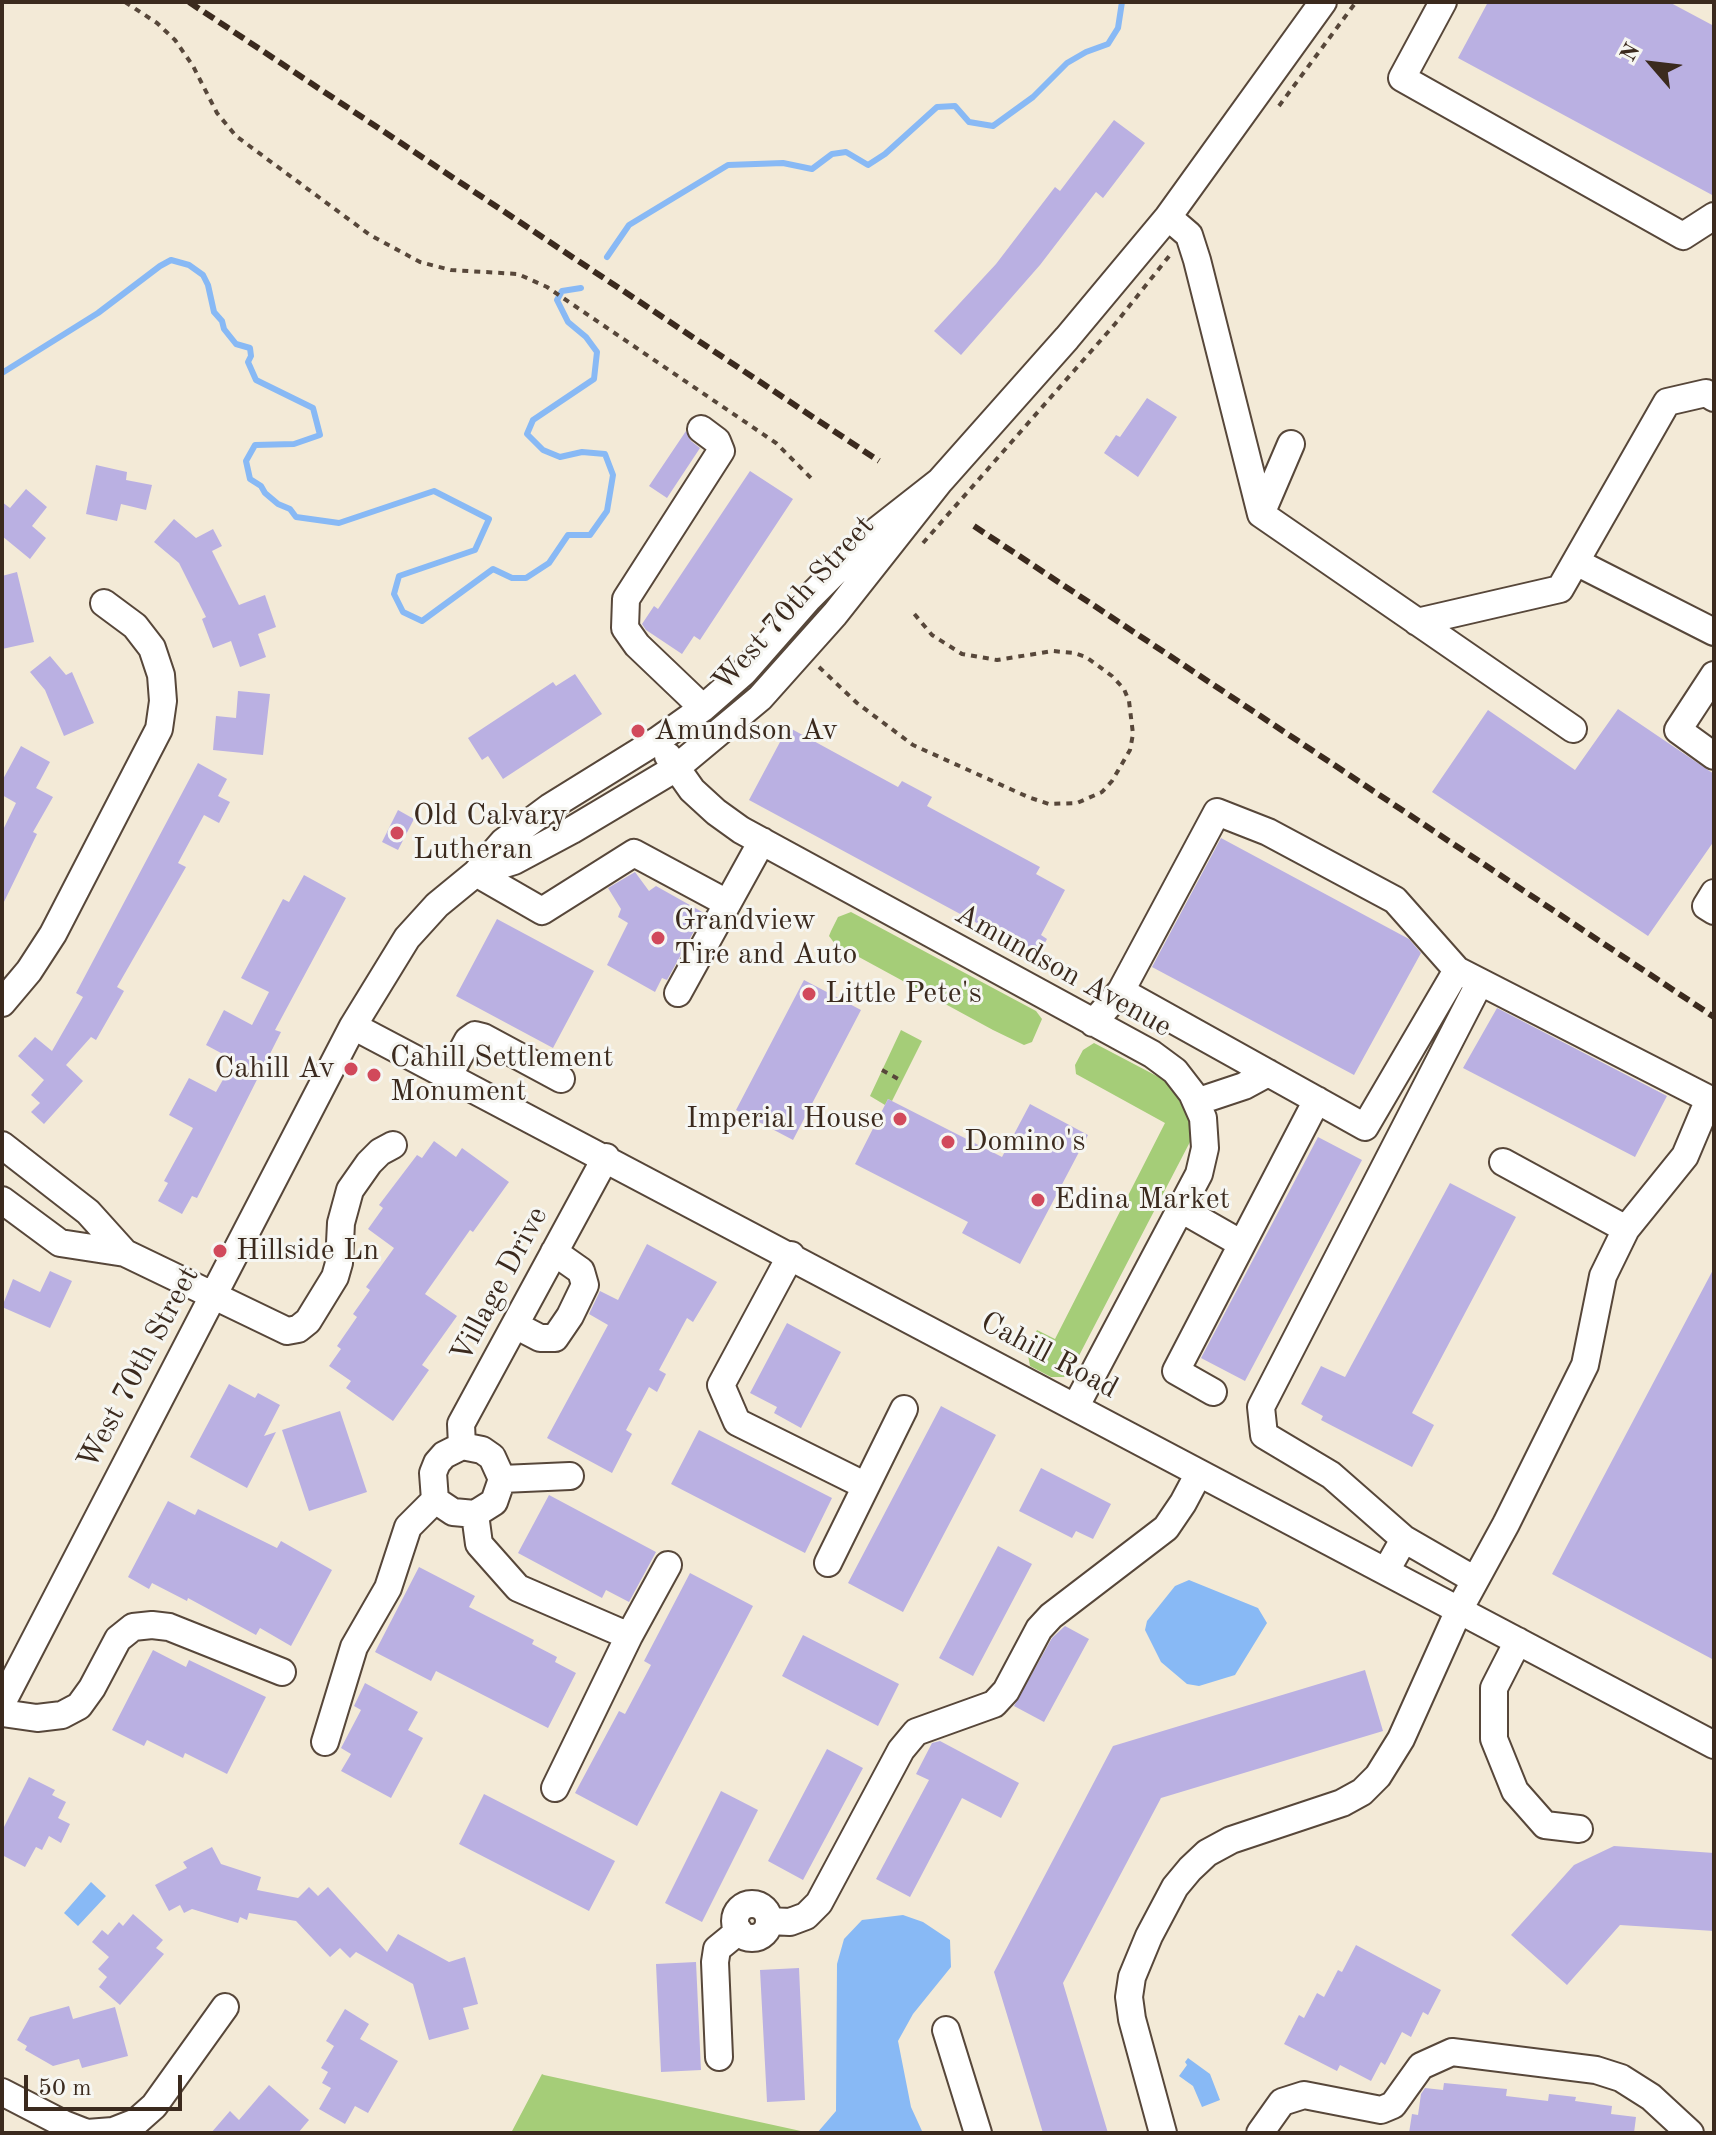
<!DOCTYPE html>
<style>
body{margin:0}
#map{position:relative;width:1716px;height:2135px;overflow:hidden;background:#f3ead7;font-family:"Old Standard TT",serif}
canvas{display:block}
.frame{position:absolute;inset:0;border:4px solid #3b2a1e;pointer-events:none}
.north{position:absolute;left:1612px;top:24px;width:80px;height:80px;-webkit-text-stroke:6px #f6f6f2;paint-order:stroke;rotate:298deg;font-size:22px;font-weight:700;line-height:32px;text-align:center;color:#3b2a1e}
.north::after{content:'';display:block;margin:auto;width:28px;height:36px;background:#3b2a1e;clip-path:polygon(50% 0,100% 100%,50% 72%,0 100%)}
.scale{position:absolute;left:24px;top:2075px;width:158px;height:36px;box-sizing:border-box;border:4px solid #3b2a1e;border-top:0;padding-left:10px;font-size:24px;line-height:28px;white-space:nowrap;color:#3b2a1e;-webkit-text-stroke:6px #f6f6f2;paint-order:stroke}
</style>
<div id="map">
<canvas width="1716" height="2135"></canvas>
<div class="frame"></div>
<div class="north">N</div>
<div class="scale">50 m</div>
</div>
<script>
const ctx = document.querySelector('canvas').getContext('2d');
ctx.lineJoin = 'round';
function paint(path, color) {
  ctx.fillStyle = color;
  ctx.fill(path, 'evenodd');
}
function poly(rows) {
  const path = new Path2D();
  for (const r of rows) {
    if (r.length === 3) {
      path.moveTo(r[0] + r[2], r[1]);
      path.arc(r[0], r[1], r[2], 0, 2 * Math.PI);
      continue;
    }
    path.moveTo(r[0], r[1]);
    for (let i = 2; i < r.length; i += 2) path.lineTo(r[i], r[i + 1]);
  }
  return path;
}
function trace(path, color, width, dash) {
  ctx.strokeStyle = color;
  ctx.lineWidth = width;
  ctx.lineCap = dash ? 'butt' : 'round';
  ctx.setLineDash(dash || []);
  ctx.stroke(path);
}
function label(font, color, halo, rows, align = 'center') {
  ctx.font = font + ' "Old Standard TT",serif';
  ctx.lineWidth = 6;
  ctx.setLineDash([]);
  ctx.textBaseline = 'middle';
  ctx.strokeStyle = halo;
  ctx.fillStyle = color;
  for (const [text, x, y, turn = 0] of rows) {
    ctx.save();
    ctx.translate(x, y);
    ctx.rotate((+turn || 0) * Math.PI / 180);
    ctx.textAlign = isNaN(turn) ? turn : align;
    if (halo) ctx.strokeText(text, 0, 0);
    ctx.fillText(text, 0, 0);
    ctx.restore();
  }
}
const green = poly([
 [851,912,1036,1011,1042,1019,1032,1042,1024,1045,993,1030,835,944,829,936,831,931,838,917],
 [901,1030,922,1041,892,1101,888,1099,885,1105,870,1096],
 [1094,1043,1170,1083,1181,1094,1192,1123,1191,1140,1071,1371,1065,1377,1051,1377,1030,1366,1027,1350,1037,1330,1055,1339,1165,1123,1076,1074,1075,1065,1083,1050],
 [542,2074,544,2075,810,2133,511,2133]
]);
const water = poly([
 [1189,1580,1258,1608,1267,1623,1235,1675,1199,1686,1187,1684,1161,1662,1145,1630,1147,1621,1175,1586],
 [91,1882,106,1896,78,1926,64,1913],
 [903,1915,923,1922,950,1940,951,1967,913,2014,898,2041,911,2107,922,2131,817,2133,836,2111,837,1964,844,1939,862,1920],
 [1188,2058,1210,2074,1220,2100,1202,2107,1193,2086,1179,2076,1187,2065,1185,2062]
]);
const stream = poly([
 [607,257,629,225,728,165,783,163,812,169,832,154,846,152,868,165,885,154,937,107,955,106,969,122,993,126,1033,97,1067,63,1086,52,1108,44,1118,28,1122,2],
 [2,373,98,313,160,266,171,260,189,265,203,275,208,285,214,312,222,321,224,329,236,344,250,348,251,356,248,362,256,380,313,408,320,435,294,444,255,445,246,461,250,479,261,486,265,493,278,504,290,509,296,517,339,523,434,491,489,519,475,550,399,576,394,594,403,612,422,621,493,569,512,578,526,578,549,563,568,535,590,535,607,511,613,475,605,454,582,452,560,457,543,450,527,434,533,420,594,379,597,352,586,337,568,322,557,300,562,291,581,288]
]);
const building = poly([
 [1488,2,1669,2,1714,26,1714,196,1458,58],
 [1114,120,1145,143,1103,198,1096,192,1040,265,961,355,934,331,996,264,1055,187,1060,191],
 [1147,398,1177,417,1138,477,1104,453,1116,435,1120,437],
 [686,431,691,441,700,448,667,498,649,486],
 [96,465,127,472,126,480,152,485,146,510,121,504,117,521,86,514],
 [750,471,793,499,700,640,694,636,682,654,646,630,642,624,654,606,658,609],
 [26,489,47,507,32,526,46,538,30,559,2,536,2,502,10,508],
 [174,519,196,538,213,529,222,546,212,551,239,605,265,595,276,627,258,634,266,657,240,667,231,641,213,648,202,619,206,617,179,563,154,542],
 [17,572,34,642,2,649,2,576],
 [50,656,66,675,72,672,94,723,64,736,45,690,30,672],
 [575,674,602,714,503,779,488,756,482,760,468,738,553,682,556,686],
 [238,691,270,694,263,755,213,750,216,716,236,718],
 [1618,709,1714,774,1714,841,1648,936,1432,792,1488,710,1575,770],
 [788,727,898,787,902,781,932,797,927,806,1040,867,1036,874,1065,890,1041,935,1047,939,1038,956,749,800],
 [21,746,50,762,36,788,53,797,33,832,37,834,2,906,2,832,16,803,2,795,2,781],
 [198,763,227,779,218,796,230,802,219,823,204,815,178,863,186,867,117,987,124,991,96,1040,91,1037,66,1065,83,1081,44,1124,31,1112,40,1103,31,1095,44,1080,18,1056,35,1037,52,1051,83,997,76,993],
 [398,810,414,819,398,850,382,842],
 [1221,838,1409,939,1421,953,1354,1075,1152,967],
 [635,872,649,891,656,886,704,913,667,980,662,978,655,992,607,965,628,923,618,917,621,909,608,888],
 [304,875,346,898,275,1030,281,1032,214,1165,197,1198,192,1196,182,1214,158,1201,168,1183,164,1181,193,1128,169,1115,189,1078,216,1092,234,1060,206,1045,224,1010,252,1025,269,992,241,978,283,899,289,902],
 [497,919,594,971,553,1048,456,996],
 [804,980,861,1010,793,1140,736,1110],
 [1497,1008,1667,1096,1635,1157,1463,1068],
 [888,1099,1002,1157,1030,1104,1088,1135,1020,1264,962,1233,968,1222,855,1164],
 [1318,1137,1362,1160,1245,1381,1201,1358],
 [434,1141,456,1157,462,1148,509,1182,473,1232,470,1230,425,1294,457,1316,422,1365,429,1370,393,1421,346,1388,351,1381,329,1366,341,1349,337,1346,357,1317,353,1314,370,1290,366,1287,394,1248,368,1229,383,1208,379,1205,417,1155,422,1158],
 [1450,1183,1516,1217,1412,1413,1434,1425,1412,1467,1321,1420,1323,1416,1301,1404,1321,1366,1345,1377],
 [647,1244,717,1282,693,1322,687,1318,659,1370,666,1374,657,1392,649,1387,626,1430,632,1434,612,1473,547,1438,608,1325,589,1314,600,1291,618,1300],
 [1714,1268,1714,1660,1552,1574],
 [50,1271,72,1281,50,1328,2,1307,13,1279,40,1292],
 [787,1323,841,1352,801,1428,774,1413,777,1407,750,1393],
 [229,1384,255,1398,258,1393,280,1405,264,1436,276,1432,247,1488,190,1457],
 [941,1406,996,1435,903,1612,848,1583],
 [340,1411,367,1492,309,1511,282,1430],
 [699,1430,832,1498,805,1553,671,1484],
 [1041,1468,1111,1504,1093,1539,1076,1531,1072,1538,1019,1511],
 [549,1495,656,1552,629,1602,606,1590,602,1598,518,1553],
 [168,1501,195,1515,198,1509,277,1548,281,1541,332,1570,291,1646,260,1628,256,1635,188,1598,187,1601,152,1583,149,1589,128,1577],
 [998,1546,1032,1564,973,1676,939,1658],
 [419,1567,475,1596,469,1607,534,1640,532,1644,557,1657,555,1662,576,1673,548,1728,436,1671,431,1681,375,1652],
 [690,1573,753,1606,637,1826,575,1793,619,1711,625,1714,651,1665,644,1661],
 [1065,1626,1089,1639,1044,1722,1014,1706,1052,1638],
 [803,1635,899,1684,878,1726,782,1676],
 [153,1650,186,1667,189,1660,266,1697,227,1774,185,1753,183,1758,147,1740,144,1746,112,1730],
 [1365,1670,1383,1731,1161,1798,1063,1983,1108,2133,1043,2133,994,1972,1113,1746],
 [365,1683,418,1712,408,1730,423,1738,391,1798,341,1771,351,1754,341,1748,361,1710,354,1706],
 [940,1741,1019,1783,1001,1818,962,1798,910,1897,876,1879,929,1780,916,1774,932,1743],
 [827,1749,863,1768,803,1880,768,1861],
 [29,1777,55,1790,52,1795,66,1802,58,1818,70,1824,61,1843,49,1836,42,1850,36,1847,25,1867,2,1855,2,1831],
 [721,1791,758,1810,702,1922,665,1903],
 [484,1794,615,1861,589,1911,459,1844],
 [1614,1846,1714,1853,1714,1931,1620,1925,1567,1985,1511,1935,1574,1865],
 [212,1847,221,1864,261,1877,257,1890,298,1898,309,1887,318,1896,328,1887,387,1952,398,1934,449,1962,465,1957,478,2004,463,2008,469,2029,429,2040,413,1984,356,1952,350,1958,340,1948,330,1957,296,1921,249,1913,247,1920,240,1917,238,1923,192,1909,184,1913,180,1905,169,1911,155,1885,187,1868,183,1862],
 [133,1914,163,1940,156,1948,164,1954,120,2005,99,1987,107,1977,98,1969,109,1957,92,1942,102,1930,108,1935,119,1922,123,1926],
 [1356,1945,1441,1990,1428,2015,1423,2012,1411,2037,1402,2032,1385,2065,1381,2062,1371,2081,1340,2065,1337,2071,1284,2044,1299,2015,1304,2018,1317,1993,1324,1997,1338,1970,1342,1972],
 [696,1962,701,2070,661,2072,656,1964],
 [799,1968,805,2100,767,2102,760,1970],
 [69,2006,73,2019,115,2007,128,2056,82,2068,79,2059,53,2066,25,2050,27,2046,17,2040,30,2017],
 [345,2009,369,2024,360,2039,398,2061,368,2113,355,2106,345,2124,319,2109,331,2088,322,2083,328,2072,321,2068,334,2046,326,2041],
 [1444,2083,1507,2089,1506,2096,1548,2101,1549,2094,1576,2097,1575,2101,1612,2106,1611,2114,1636,2117,1634,2133,1409,2133,1412,2114,1418,2115,1421,2094,1425,2088,1443,2090],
 [269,2085,309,2120,298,2133,211,2133,230,2111,239,2120]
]);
const path = poly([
 [125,2,157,23,175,40,193,66,217,113,236,136,370,235,420,262,451,270,518,274,547,287,776,443,813,480],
 [1279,106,1356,2],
 [923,543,1115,324,1170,255],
 [819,667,857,703,913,745,1028,797,1049,804,1077,803,1102,792,1112,781,1130,750,1133,734,1129,701,1124,689,1112,676,1086,657,1074,653,1053,651,997,660,962,654,932,635,911,610],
 [882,1070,902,1081]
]);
const minor = poly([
 [1443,2,1402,78,1683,236,1714,216],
 [1168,217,1189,235,1197,260,1261,514,1573,729],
 [701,429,717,441,721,451,626,599,625,628,637,645,703,708],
 [1261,514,1291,444],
 [1576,562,1714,632],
 [1417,622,1560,589,1667,402,1706,393,1714,398],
 [1714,675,1678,730,1714,756],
 [668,756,692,790,716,812,741,830,1152,1054,1175,1071,1192,1093,1203,1118,1205,1148,1199,1174,1076,1406],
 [479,872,514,861,572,830,676,768,760,698,835,614,940,481,1067,338,1168,217,1323,2],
 [476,873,542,911,634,853,727,903],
 [1714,893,1706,906,1714,911],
 [1121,991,1217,812,1268,832,1395,900,1457,970],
 [678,993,762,841],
 [2,1003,29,971,53,934,159,729,163,701,161,675,152,648,135,626,104,603],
 [1093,1023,1121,991,1365,1127,1457,970,1709,1099,1685,1156,1626,1229],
 [353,1026,1714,1745],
 [449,1075,468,1040,475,1035,483,1037,561,1079],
 [1196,1102,1244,1086,1268,1073],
 [2,1145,88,1212,125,1253],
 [2,1200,60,1243,125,1253,287,1331,298,1329,308,1321,335,1277,339,1263,341,1223,350,1190,369,1163,380,1152,393,1145],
 [1179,1208,1242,1244],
 [791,1255,721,1385,737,1422,866,1486],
 [515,1325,540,1338,555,1338,570,1316,585,1285,581,1271,554,1252],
 [1213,1392,1176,1371,1317,1100],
 [462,1446,461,1424,606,1157],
 [462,1446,482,1450,492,1457,502,1479,494,1502,475,1514,453,1512,435,1500,433,1473,437,1463,444,1455,462,1446],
 [502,1479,570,1476],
 [475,1514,479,1544,518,1588,629,1636,555,1788],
 [1404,1539,1475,1580],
 [828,1563,904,1409],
 [1386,1571,1404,1539,1331,1475,1264,1435,1261,1407,1480,982],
 [629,1636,668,1565],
 [1518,1641,1494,1688,1494,1739,1515,1791,1545,1825,1579,1829],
 [2,1703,353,1026,407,938,437,905,476,873,503,842,550,807,658,740,703,708,744,672,809,598,875,532,940,481],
 [2,1713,37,1718,62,1715,79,1706,92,1688,118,1639,133,1627,152,1625,169,1627,282,1672],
 [325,1742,354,1647,388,1588,408,1527,435,1500],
 [752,1921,17],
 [769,1921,790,1922,806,1916,819,1903,901,1750,916,1732,994,1704,1006,1691,1039,1629,1051,1616,1166,1528,1183,1503,1199,1473],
 [946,2030,978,2133],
 [719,2057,715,1962,717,1949,739,1931],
 [2,2092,64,2124,87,2133,113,2131,136,2122,154,2106,225,2007],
 [1163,2133,1132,2019,1129,1997,1132,1977,1149,1936,1175,1887,1190,1869,1207,1853,1231,1840,1342,1803,1362,1792,1378,1776,1401,1739,1459,1610,1506,1524,1585,1365,1603,1276,1626,1229,1503,1162],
 [1260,2133,1282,2102,1304,2095,1381,2110,1393,2105,1421,2066,1452,2052,1596,2070,1621,2078,1651,2097,1690,2133]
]);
const rail = poly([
 [189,2,879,461],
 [974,526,1714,1017]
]);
const markers = [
 [638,731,8,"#d1495b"],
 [397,833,8,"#d1495b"],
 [658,938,8,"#d1495b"],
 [809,994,8,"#d1495b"],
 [351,1069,8,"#d1495b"],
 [374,1075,8,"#d1495b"],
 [900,1119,8,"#d1495b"],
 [948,1142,8,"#d1495b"],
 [1038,1200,8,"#d1495b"],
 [220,1251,8,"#d1495b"]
];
const streetNames = [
 ["West 70th Street",794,604,-48],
 ["Amundson Avenue",1063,971,29],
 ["Village Drive",500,1285,-62],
 ["Cahill Road",1049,1356,28],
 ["West 70th Street",139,1368,-62]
];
const poiNames = [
 ["Amundson Av",654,731],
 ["Old Calvary",413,816],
 ["Lutheran",413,850],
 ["Grandview",674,921],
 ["Tire and Auto",674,955],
 ["Little Pete's",825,994],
 ["Cahill Settlement",390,1058],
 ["Monument",390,1092],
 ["Cahill Av",335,1069,"right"],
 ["Imperial House",884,1119,"right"],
 ["Domino's",964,1142],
 ["Edina Market",1054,1200],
 ["Hillside Ln",236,1251]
];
paint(green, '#a5cd78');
paint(water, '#88b9f5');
trace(stream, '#88b9f5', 6);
paint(building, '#bab0e2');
trace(minor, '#57473a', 30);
trace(path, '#57473a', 4, [6, 6]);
trace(minor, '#fff', 26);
trace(rail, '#3b2a1e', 6, [12, 6]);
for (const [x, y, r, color] of markers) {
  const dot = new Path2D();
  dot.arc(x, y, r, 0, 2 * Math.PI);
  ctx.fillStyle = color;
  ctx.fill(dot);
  trace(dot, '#f6f6f2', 3);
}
label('30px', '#3b2a1e', '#f6f6f2', streetNames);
label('30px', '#3b2a1e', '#f6f6f2', poiNames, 'left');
</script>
